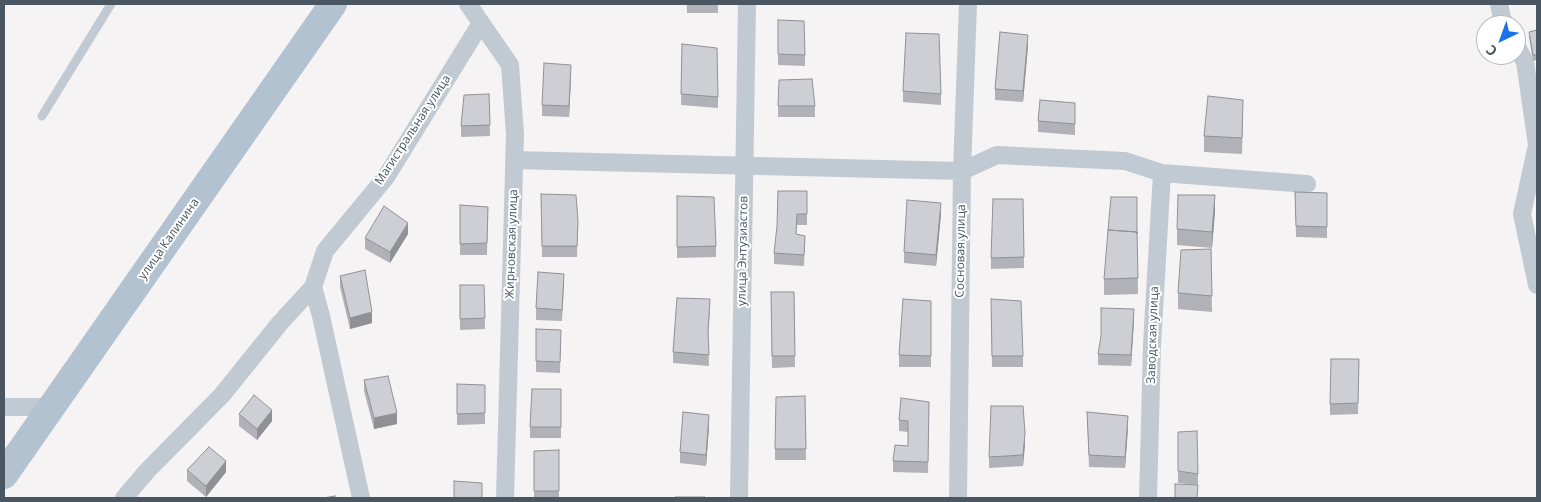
<!DOCTYPE html>
<meta charset="utf-8">
<style>
body{margin:0}
#map{position:relative;width:1541px;height:502px;overflow:hidden;background:#f5f3f3;font-family:"Open Sans",sans-serif}
canvas{display:block}
.frame{position:absolute;inset:0;border:5px solid #4a5661;pointer-events:none}
.north{position:absolute;left:1476px;top:15px;width:50px;height:50px;box-sizing:border-box;background:#fff;border:1px solid #b7bbc0;border-radius:50%;rotate:222deg;font-size:14px;font-weight:700;line-height:20px;text-align:center;color:#4a5661}
.north::after{content:'';display:block;margin:auto;width:18px;height:22px;background:#1a73e8;clip-path:polygon(50% 0,100% 100%,50% 72%,0 100%)}
</style>
<div id="map">
<canvas width="1541" height="502"></canvas>
<div class="frame"></div>
<div class="north">С</div>
</div>
<script>
const ctx = document.querySelector('canvas').getContext('2d');
ctx.lineJoin = 'round';
function poly(rows) {
  const path = new Path2D();
  for (const r of rows) {
    path.moveTo(r[0], r[1]);
    for (let i = 2; i < r.length; i += 2) path.lineTo(r[i], r[i + 1]);
  }
  return path;
}
function trace(path, color, width, dash) {
  ctx.strokeStyle = color;
  ctx.lineWidth = width;
  ctx.lineCap = dash ? 'butt' : 'round';
  ctx.setLineDash(dash || []);
  ctx.stroke(path);
}
function paint(path, color) {
  ctx.fillStyle = color;
  ctx.fill(path, 'evenodd');
}
function label(font, color, halo, rows, align = 'center') {
  ctx.font = font + ' "Open Sans",sans-serif';
  ctx.lineWidth = 4;
  ctx.setLineDash([]);
  ctx.textBaseline = 'middle';
  ctx.strokeStyle = halo;
  ctx.fillStyle = color;
  for (const [text, x, y, turn = 0] of rows) {
    ctx.save();
    ctx.translate(x, y);
    ctx.rotate((+turn || 0) * Math.PI / 180);
    ctx.textAlign = isNaN(turn) ? turn : align;
    if (halo) ctx.strokeText(text, 0, 0);
    ctx.fillText(text, 0, 0);
    ctx.restore();
  }
}
const lane = poly([
 [42,116,111,4]
]);
const street = poly([
 [468,4,510,65,515,134,505,498],
 [1499,4,1502,18,1506,25],
 [1516,45,1525,62,1537,145,1522,214,1537,285],
 [514,160,962,171,997,155,1125,161,1162,173,1307,184],
 [4,407,51,407],
 [124,498,147,471,222,395,280,323,313,287],
 [361,498,321,316,313,287,325,251,386,177,481,23],
 [739,498,747,4],
 [958,498,962,171,968,4],
 [1148,498,1152,345,1162,173]
]);
const primary = poly([
 [4,475,333,4]
]);
const wall = poly([
 [687,4,718,4,718,13,687,13],
 [778,20,805,55,805,66,778,65],
 [1537,30,1537,60,1533,61,1529,37,1529,32],
 [682,44,718,97,718,108,681,105],
 [1028,46,1023,102,995,100,995,89],
 [571,76,569,117,542,116,542,105],
 [903,91,941,94,941,105,903,102],
 [489,94,490,136,461,137,461,126],
 [1075,103,1075,135,1038,132,1038,121],
 [778,106,815,106,815,117,778,117],
 [1243,116,1242,154,1204,152,1204,136],
 [807,191,807,225,797,225,796,234,805,236,804,266,774,264,774,253],
 [1295,192,1327,193,1327,238,1296,237],
 [541,194,578,221,577,257,542,257],
 [677,196,716,246,716,257,677,258],
 [1023,199,1024,268,991,269,991,258],
 [460,205,488,207,487,255,460,255],
 [1215,211,1212,248,1177,245,1177,229],
 [941,214,936,266,904,263,904,252],
 [408,234,390,263,365,249,365,238],
 [1137,238,1138,294,1104,295,1104,279],
 [1211,249,1212,312,1178,309,1178,293],
 [340,276,372,323,350,329,340,287],
 [460,285,484,285,485,329,460,330],
 [564,285,562,321,536,320,536,308],
 [771,292,794,292,795,367,772,368],
 [931,301,931,367,899,367,899,355],
 [991,310,1023,356,1023,367,992,367],
 [710,311,708,336,709,366,673,363,673,352],
 [1134,320,1131,366,1098,365,1098,354],
 [536,329,561,330,560,373,536,372],
 [1359,359,1358,414,1330,415,1330,404],
 [364,380,397,424,374,429,364,391],
 [457,384,485,385,485,424,457,425],
 [561,389,561,438,530,438,530,427],
 [805,396,806,460,775,460,775,449],
 [929,402,928,473,893,472,893,461,908,446,908,432,899,431,899,420],
 [1087,412,1128,427,1125,468,1089,467],
 [239,414,272,421,257,440,239,426],
 [709,426,706,466,680,463,680,452],
 [1025,444,1023,466,989,468,989,457],
 [559,450,559,498,534,498,534,451],
 [187,470,226,472,206,497,187,481],
 [1178,471,1198,474,1198,485,1178,483]
]);
const shadedWall = poly([
 [1028,35,1028,46,1023,102,1023,91],
 [571,65,571,76,569,117,569,106],
 [1215,195,1215,211,1212,248,1212,232],
 [941,203,941,214,936,266,936,255],
 [408,223,408,234,390,263,390,252],
 [1134,309,1134,320,1131,366,1131,355],
 [372,312,372,323,350,329,350,318],
 [272,410,272,421,257,440,257,429],
 [397,413,397,424,374,429,374,418],
 [709,415,709,426,706,466,706,455],
 [1128,416,1128,427,1125,468,1125,457],
 [1025,433,1025,444,1023,466,1023,455],
 [226,461,226,472,206,497,206,486]
]);
const building = poly([
 [778,20,804,21,805,55,778,54,778,20],
 [1537,30,1537,55,1533,55,1529,32,1537,30],
 [1000,32,1028,35,1023,91,995,89,1000,32],
 [906,33,939,34,941,94,903,91,906,33],
 [682,44,717,48,718,97,681,94,682,44],
 [544,63,571,65,569,106,542,105,544,63],
 [812,79,815,106,778,106,779,80,812,79],
 [489,94,490,125,461,126,464,95,489,94],
 [1208,96,1243,100,1242,138,1204,136,1208,96],
 [1040,100,1075,103,1075,124,1038,121,1040,100],
 [778,191,807,191,807,214,797,214,796,234,805,236,804,255,774,253,777,226,778,191],
 [1295,192,1327,193,1327,227,1296,226,1295,192],
 [541,194,576,195,578,221,577,246,542,246,541,194],
 [1178,195,1215,195,1212,232,1177,229,1178,195],
 [677,196,714,197,716,246,677,247,677,196],
 [1111,197,1137,197,1137,234,1137,232,1108,230,1111,197],
 [993,199,1023,199,1024,257,991,258,993,199],
 [907,200,941,203,936,255,904,252,907,200],
 [460,205,488,207,487,243,460,244,460,205],
 [384,206,408,223,390,252,365,238,384,206],
 [1108,230,1137,232,1138,278,1104,279,1108,230],
 [1211,249,1212,296,1178,293,1181,250,1211,249],
 [365,270,372,312,350,318,340,276,365,270],
 [538,272,564,274,562,310,536,308,538,272],
 [460,285,484,285,485,318,460,319,460,285],
 [771,292,794,292,795,356,772,356,771,292],
 [677,298,710,299,708,331,709,355,673,352,677,298],
 [903,299,931,301,931,356,899,355,903,299],
 [991,299,1021,301,1023,356,992,356,991,299],
 [1101,308,1134,309,1131,355,1098,354,1101,336,1101,308],
 [536,329,561,330,560,362,536,361,536,329],
 [1331,359,1359,359,1358,403,1330,404,1331,359],
 [388,376,397,413,374,418,364,380,388,376],
 [457,384,485,385,485,413,457,414,457,384],
 [532,389,561,389,561,427,530,427,532,389],
 [254,395,272,410,257,429,239,414,254,395],
 [805,396,806,449,775,449,776,397,805,396],
 [901,398,929,402,928,462,893,461,895,445,908,446,908,421,899,420,901,398],
 [991,406,1023,406,1025,433,1023,455,989,457,991,406],
 [683,412,709,415,706,455,680,452,683,412],
 [1087,412,1128,416,1125,457,1089,455,1087,412],
 [1197,431,1198,474,1178,471,1178,432,1197,431],
 [209,447,226,461,206,486,187,470,209,447],
 [559,450,559,491,534,491,534,451,559,450],
 [454,481,482,483,482,498,454,498,454,481],
 [1175,484,1198,485,1197,498,1175,498,1175,484],
 [335,496,335,498,323,498,335,496],
 [676,497,705,497,705,498,676,498,676,497]
]);
const streetNames = [
 ["Магистральная улица",413,130,-57],
 ["улица Калинина",169,239,-55],
 ["Жирновская улица",512,244,-88],
 ["улица Энтузиастов",743,251,-89],
 ["Сосновая улица",961,251,-89],
 ["Заводская улица",1153,335,-88]
];
trace(lane, '#c1cad2', 9);
trace(street, '#c1cad2', 18);
trace(primary, '#b3c2d1', 28);
paint(wall, '#b0b2b7');
paint(shadedWall, '#909195');
paint(building, '#cdcfd5');
trace(building, '#909195', 1);
label('12px', '#4a5661', '#fff', streetNames);
</script>
